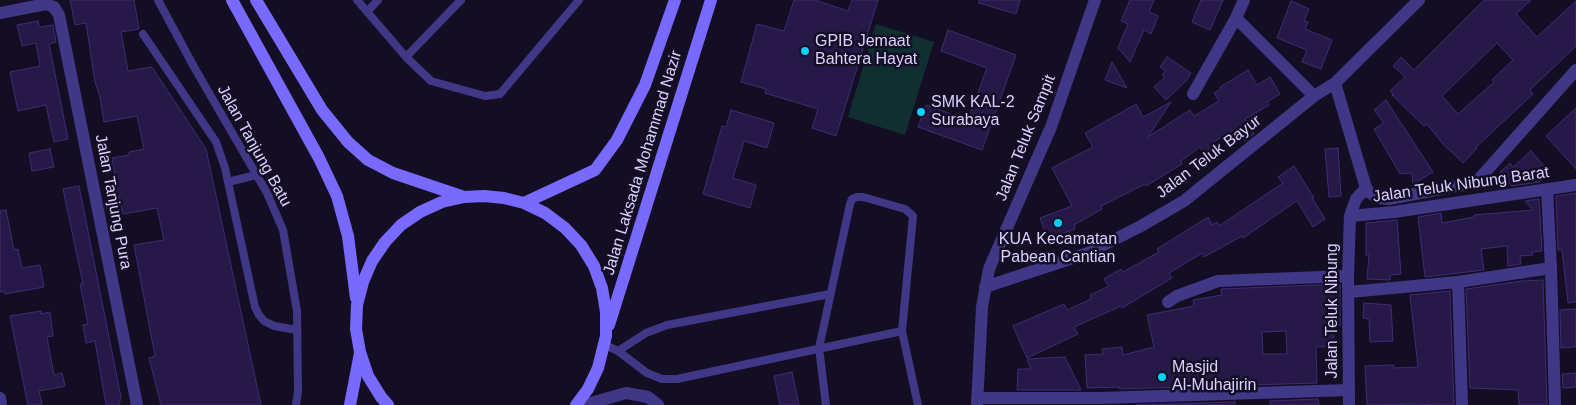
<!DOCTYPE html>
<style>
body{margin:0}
canvas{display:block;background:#140e25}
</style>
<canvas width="1576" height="405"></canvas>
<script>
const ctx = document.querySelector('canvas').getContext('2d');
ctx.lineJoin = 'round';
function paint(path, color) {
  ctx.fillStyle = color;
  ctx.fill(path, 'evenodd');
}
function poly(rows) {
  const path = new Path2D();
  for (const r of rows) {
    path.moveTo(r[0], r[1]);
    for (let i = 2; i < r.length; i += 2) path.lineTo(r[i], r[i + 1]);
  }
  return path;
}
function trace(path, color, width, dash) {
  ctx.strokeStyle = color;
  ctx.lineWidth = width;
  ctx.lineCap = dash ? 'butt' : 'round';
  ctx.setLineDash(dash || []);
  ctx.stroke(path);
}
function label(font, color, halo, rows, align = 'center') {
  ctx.font = font + ' Arial,sans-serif';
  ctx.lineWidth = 5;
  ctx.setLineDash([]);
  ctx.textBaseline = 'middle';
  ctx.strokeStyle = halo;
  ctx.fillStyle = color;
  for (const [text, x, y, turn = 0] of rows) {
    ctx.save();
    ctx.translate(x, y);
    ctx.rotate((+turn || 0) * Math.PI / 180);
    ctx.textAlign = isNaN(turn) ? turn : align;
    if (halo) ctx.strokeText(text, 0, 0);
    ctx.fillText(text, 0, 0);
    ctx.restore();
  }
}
const green = poly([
 [876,24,934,42,905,135,848,117]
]);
const building = poly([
 [70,0,134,0,139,29,121,32,128,71,152,67,206,149,261,405,161,405,149,358,155,356,134,245,164,240,157,208,123,214,119,196,114,197,112,184,116,183,112,158,129,155,129,152,144,149,137,116,104,122,100,97,95,82,86,23,75,25,70,0],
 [794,0,815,0,848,11,852,0,878,0,836,136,812,128,818,109,765,93,766,89,741,82,757,24,784,31,794,0],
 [979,0,1020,0,1016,14,979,3,979,0],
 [1130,0,1154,0,1149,12,1158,16,1151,34,1144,30,1130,62,1118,48,1128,24,1121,21,1130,0],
 [1201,0,1223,0,1210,30,1192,22,1201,0],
 [1484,0,1531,0,1516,14,1537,37,1576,1,1576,46,1530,90,1533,94,1476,147,1477,148,1463,163,1443,144,1427,124,1424,126,1392,95,1393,94,1390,91,1405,77,1393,66,1401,57,1414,70,1484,0],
 [1497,43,1513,60,1492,80,1494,82,1458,114,1442,96,1497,43],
 [1291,1,1309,9,1304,21,1308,22,1305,29,1332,40,1321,69,1302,62,1307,50,1277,38,1291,1],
 [38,21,39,27,53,25,56,42,49,44,68,139,54,142,46,105,18,111,10,72,40,66,36,43,22,46,17,25,38,21],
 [948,30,1016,55,982,150,918,127,926,105,968,120,987,68,941,51,948,30],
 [1167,57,1191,73,1186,81,1166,100,1154,87,1165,77,1162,75,1166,71,1160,67,1167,57],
 [1112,62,1127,88,1105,80,1112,62],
 [1248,70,1257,85,1270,77,1280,94,1267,102,1269,105,1245,119,1254,134,1245,141,1237,128,1212,143,1214,146,1204,153,1200,147,1181,161,1182,164,1146,186,1145,184,1101,206,1102,209,1074,225,1075,229,1048,239,1040,218,1072,206,1052,168,1093,147,1085,133,1136,104,1143,117,1171,102,1148,137,1190,110,1194,116,1219,101,1214,93,1221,89,1220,87,1248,70],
 [1386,100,1433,172,1413,184,1412,173,1400,174,1374,129,1384,123,1374,110,1386,100],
 [1576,108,1576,169,1546,136,1576,108],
 [731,110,774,123,767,148,744,141,733,178,756,185,750,208,703,194,722,126,726,127,731,110],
 [1338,148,1341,196,1329,197,1325,149,1338,148],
 [50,149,54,167,32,171,29,153,50,149],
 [1531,151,1550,173,1539,182,1512,186,1500,172,1510,163,1513,167,1531,151],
 [1294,166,1314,198,1312,198,1325,219,1313,227,1297,201,1295,202,1243,238,1242,236,1204,257,1202,253,1169,273,1172,278,1122,308,1121,306,1074,327,1078,334,1027,358,1013,326,1064,304,1067,310,1091,299,1090,295,1109,286,1104,279,1121,269,1123,272,1159,252,1157,249,1208,217,1212,225,1217,222,1219,226,1283,183,1278,177,1294,166],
 [79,186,121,397,119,405,106,405,95,341,86,343,83,325,88,324,80,284,83,284,63,189,79,186],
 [1576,193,1576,302,1568,303,1562,250,1558,250,1556,196,1576,193],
 [1539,199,1542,251,1532,252,1533,255,1520,256,1521,264,1508,266,1507,246,1481,249,1484,270,1425,277,1418,217,1441,213,1442,223,1474,217,1474,215,1533,210,1525,201,1539,199],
 [6,210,14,250,18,249,22,268,40,265,44,287,5,294,4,291,0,292,0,211,6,210],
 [1397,220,1401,274,1390,275,1390,280,1367,279,1369,255,1366,255,1366,223,1397,220],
 [1543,280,1547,405,1519,405,1518,390,1470,388,1466,289,1522,281,1543,280],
 [1340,284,1340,326,1333,326,1334,346,1316,347,1317,383,1119,389,1119,387,1087,388,1085,355,1103,354,1102,349,1122,347,1123,355,1154,347,1147,315,1194,306,1193,300,1222,295,1221,289,1340,284],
 [1286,331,1287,354,1263,354,1262,332,1286,331],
 [1450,291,1454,405,1438,405,1438,404,1415,405,1415,404,1367,405,1365,366,1394,365,1394,368,1418,367,1410,295,1450,291],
 [1364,303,1391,305,1393,341,1370,342,1369,319,1363,318,1364,303],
 [1576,309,1576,347,1561,348,1560,310,1576,309],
 [41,311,41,314,50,312,53,336,47,337,54,375,62,373,65,386,39,391,42,405,28,405,10,316,41,311],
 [1065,357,1081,390,1017,390,1018,369,1031,369,1027,359,1065,357],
 [792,372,799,405,780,405,774,376,792,372],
 [1576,373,1576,387,1563,388,1562,374,1576,373],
 [1318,399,1319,405,1270,405,1270,401,1318,399],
 [1235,402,1235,405,1136,405,1235,402]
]);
const lane = poly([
 [158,0,194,67,267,193,283,230,297,311,298,391,296,405],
 [357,0,406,57,431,81,485,96,500,94,579,0],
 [367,12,378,0],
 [143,34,216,142,225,168,255,307,259,315,264,321,274,326,297,330],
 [406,57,461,0],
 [228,182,256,175],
 [605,345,618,351,647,373,662,379,677,379,902,331],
 [618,351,646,333,667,325,830,294],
 [826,405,819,348,850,204,852,199,857,197,863,197,905,209,913,216,902,331,918,405]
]);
const street = poly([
 [1244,0,1236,18,1314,96],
 [0,13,46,4,54,7,59,15,137,405],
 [1335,83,1366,188,1370,193,1378,198,1389,199,1472,183,1480,178,1576,70],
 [1193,94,1236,18],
 [1547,189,1551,268,1555,405],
 [1350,216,1394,212,1576,185],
 [1458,282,1462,405],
 [985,287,1088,253,1141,226,1184,201,1314,96,1335,83,1419,0],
 [1349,292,1458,282,1551,268],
 [1168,302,1177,296,1218,281,1348,276],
 [0,398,1,405],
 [977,398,1101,398,1349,390],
 [584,405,626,393,648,397,658,405],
 [977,405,982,307,989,269,1051,127,1095,0],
 [1349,405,1348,276,1350,216,1356,199,1366,188]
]);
const secondary = poly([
 [232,0,319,158,337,196,348,236,356,298],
 [256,0,322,110,348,142,368,160,393,173,464,197],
 [524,203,595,170,617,140,645,85,675,0],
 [609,325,711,0],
 [350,405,360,353],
 [388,405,381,397,368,376,360,352,356,329,357,305,363,282,372,261,385,242,401,225,420,212,442,202,464,197,484,196,504,198,524,203,545,213,565,228,581,245,594,266,602,288,606,312,606,336,598,368,588,389,576,405]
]);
const markers = [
 [805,51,5,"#00d1fd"],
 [921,112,5,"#00d1fd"],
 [1058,223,5,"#00d1fd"],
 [1162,377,5,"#00d1fd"]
];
const poiNames = [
 ["GPIB Jemaat",815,42],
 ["Bahtera Hayat",815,60],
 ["SMK KAL-2",931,103],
 ["Surabaya",931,121],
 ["KUA Kecamatan",1058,240,"center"],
 ["Pabean Cantian",1058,258,"center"],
 ["Masjid",1172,368],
 ["Al-Muhajirin",1172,386]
];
const streetNames = [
 ["Jalan Teluk Sampit",1026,138,-68],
 ["Jalan Tanjung Batu",254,146,61],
 ["Jalan Teluk Bayur",1209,157,-37],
 ["Jalan Laksada Mohammad Nazir",643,163,-73],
 ["Jalan Teluk Nibung Barat",1461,185,-8],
 ["Jalan Tanjung Pura",113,202,79],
 ["Jalan Teluk Nibung",1333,311,-90]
];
paint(green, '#112e30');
paint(building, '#261947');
trace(building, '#3e2b74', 1);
trace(lane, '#403886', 8);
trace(street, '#403886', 12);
trace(secondary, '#7869ff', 12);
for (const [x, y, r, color] of markers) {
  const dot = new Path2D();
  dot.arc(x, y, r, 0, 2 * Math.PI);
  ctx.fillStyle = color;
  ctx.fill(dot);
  trace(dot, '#140e25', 2);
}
label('16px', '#dbd2ff', '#140e25', poiNames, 'left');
label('16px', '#dbd2ff', '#140e25', streetNames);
</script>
